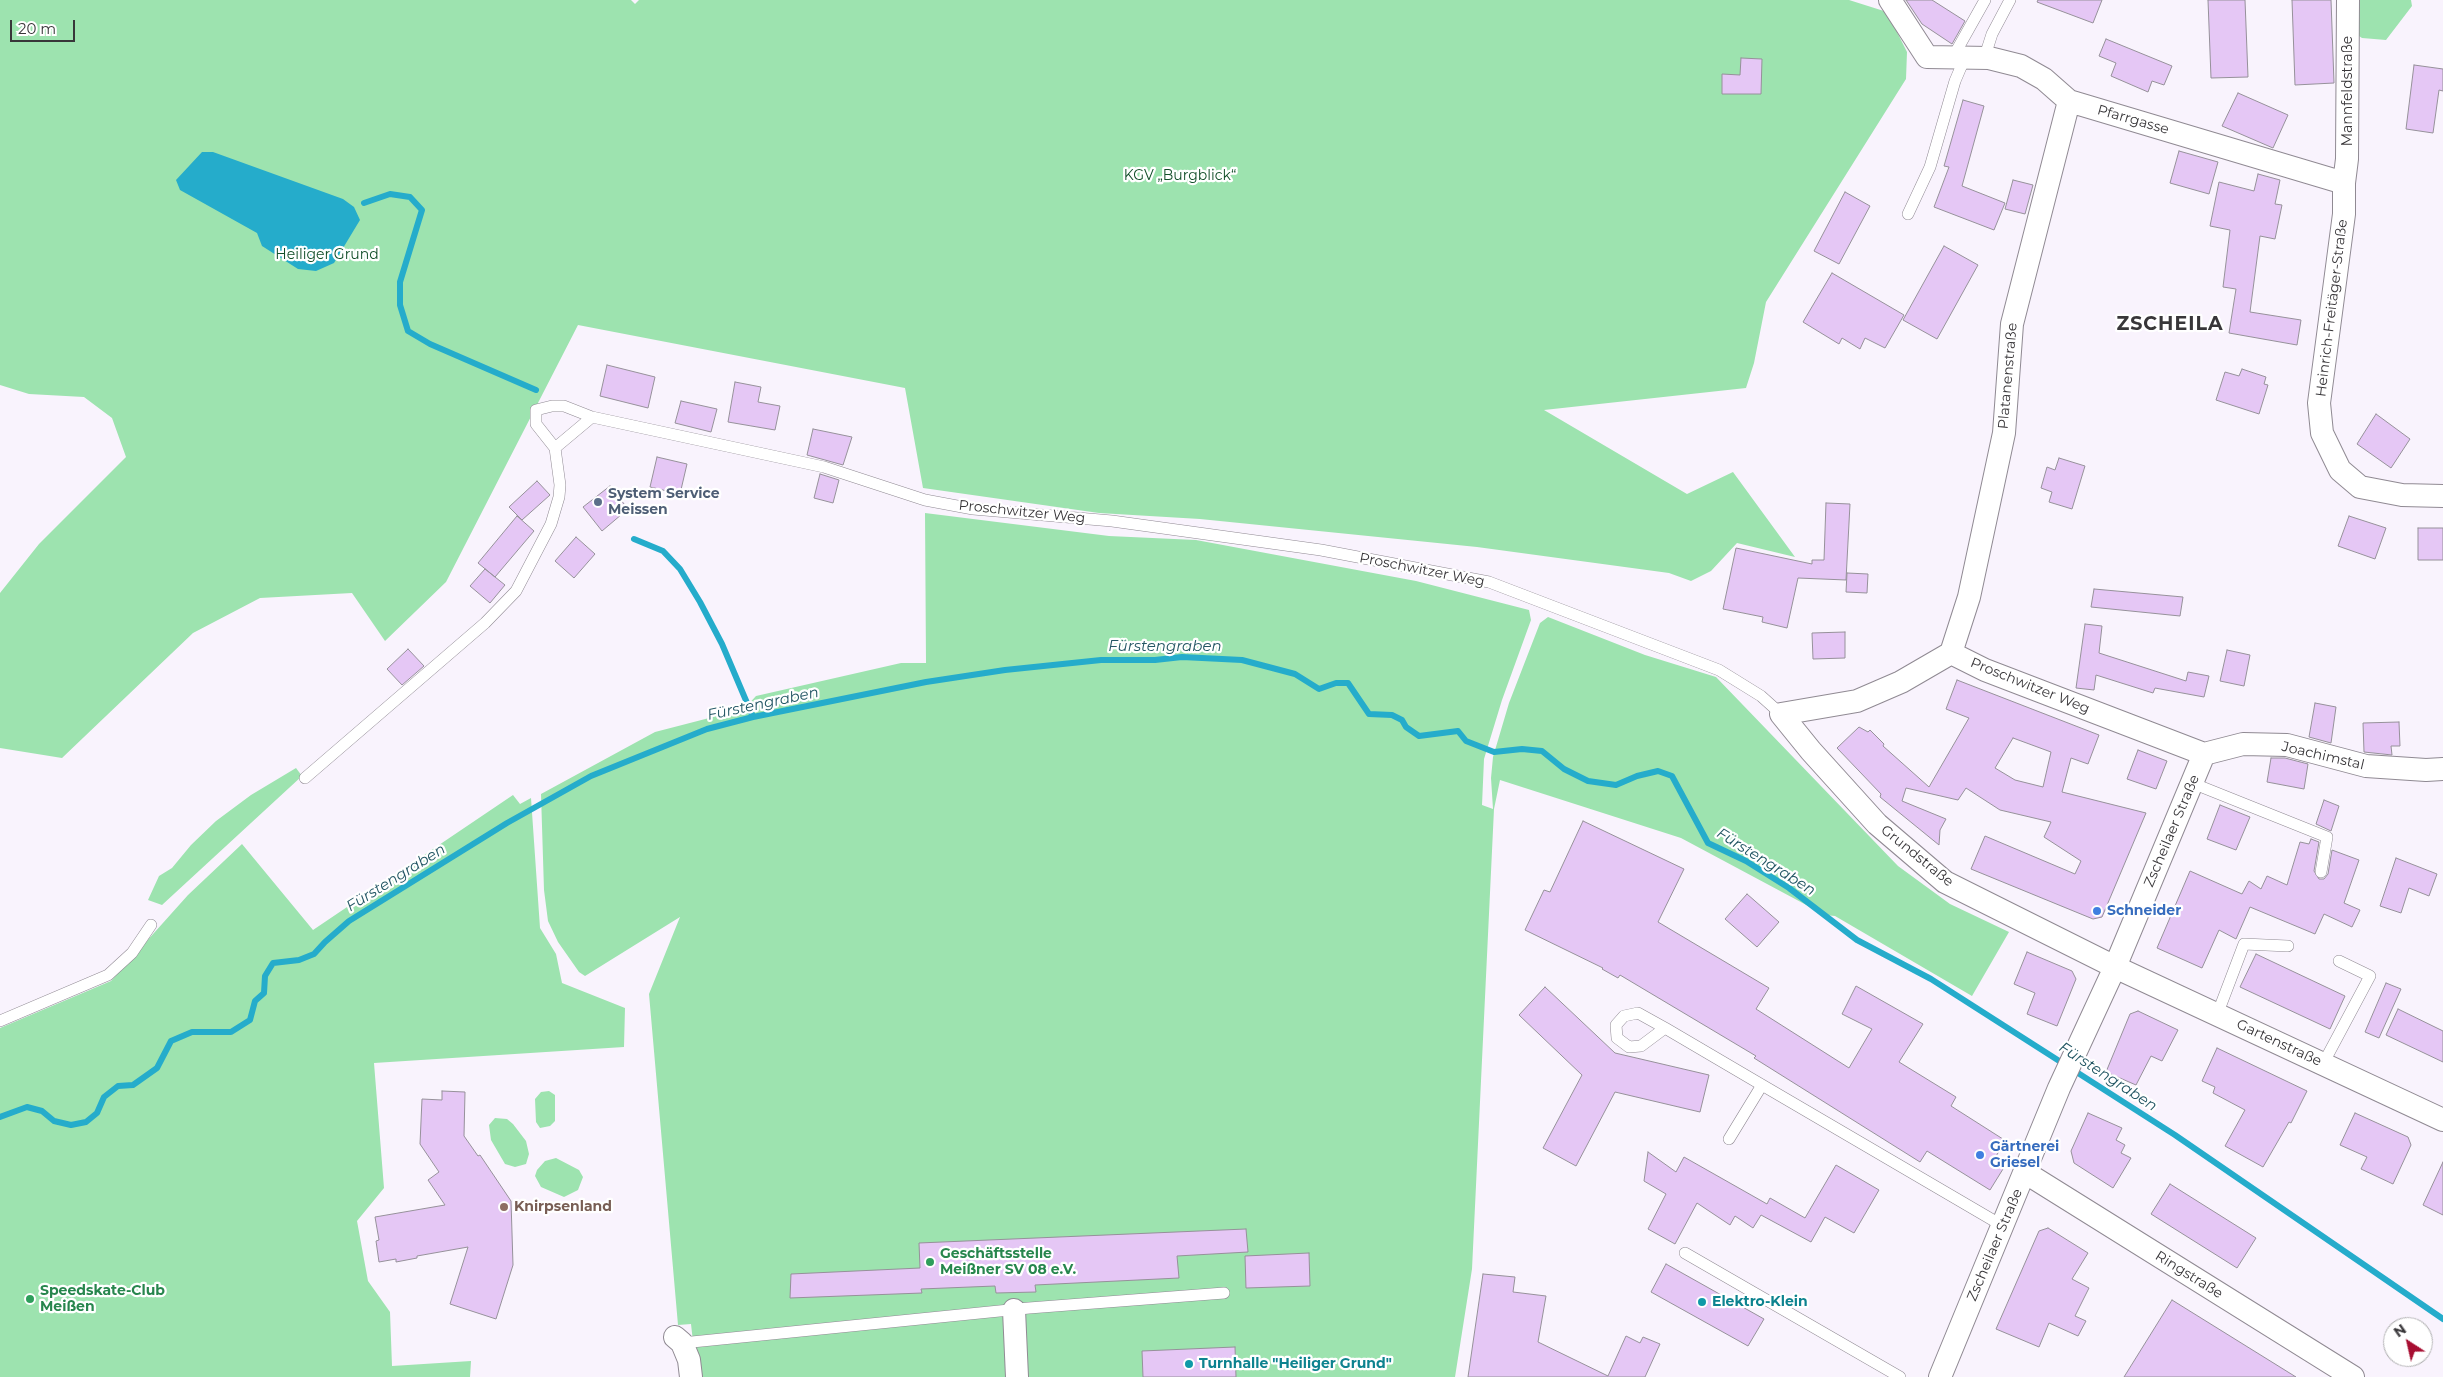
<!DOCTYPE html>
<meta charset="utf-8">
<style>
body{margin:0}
#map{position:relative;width:2443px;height:1377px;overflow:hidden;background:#f9f3fd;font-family:Montserrat,sans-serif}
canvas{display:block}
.north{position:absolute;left:2383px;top:1317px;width:50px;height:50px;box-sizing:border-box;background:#fff;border:1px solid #afafb0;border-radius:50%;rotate:325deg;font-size:14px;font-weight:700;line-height:20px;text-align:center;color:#383639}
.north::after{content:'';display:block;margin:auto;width:18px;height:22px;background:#a70e32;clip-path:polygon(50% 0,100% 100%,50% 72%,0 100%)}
.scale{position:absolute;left:10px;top:20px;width:65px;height:22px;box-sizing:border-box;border:2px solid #383639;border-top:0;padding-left:6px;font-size:15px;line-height:18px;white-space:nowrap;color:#383639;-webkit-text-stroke:4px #fff;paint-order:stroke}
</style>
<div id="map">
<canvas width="2443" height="1377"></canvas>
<div class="north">N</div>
<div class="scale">20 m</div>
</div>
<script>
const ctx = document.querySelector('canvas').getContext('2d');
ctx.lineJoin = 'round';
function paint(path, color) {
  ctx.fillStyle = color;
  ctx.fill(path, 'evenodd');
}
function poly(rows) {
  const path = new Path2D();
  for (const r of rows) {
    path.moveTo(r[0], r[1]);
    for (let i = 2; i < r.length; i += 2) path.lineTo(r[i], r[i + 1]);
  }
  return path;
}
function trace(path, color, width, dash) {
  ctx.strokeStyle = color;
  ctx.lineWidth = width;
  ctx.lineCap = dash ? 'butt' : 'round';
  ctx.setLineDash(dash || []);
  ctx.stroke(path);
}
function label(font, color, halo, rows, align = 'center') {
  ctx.font = font + ' Montserrat,sans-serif';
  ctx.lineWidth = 4.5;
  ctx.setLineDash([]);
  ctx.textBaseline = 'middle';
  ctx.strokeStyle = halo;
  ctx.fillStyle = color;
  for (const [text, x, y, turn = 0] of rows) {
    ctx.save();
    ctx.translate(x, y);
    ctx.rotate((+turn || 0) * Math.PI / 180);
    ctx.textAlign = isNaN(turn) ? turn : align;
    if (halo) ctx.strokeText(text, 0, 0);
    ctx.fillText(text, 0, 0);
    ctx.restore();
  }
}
const green = poly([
 [0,0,631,0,635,4,639,0,1849,0,1887,12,1907,52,1906,79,1766,302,1754,363,1746,388,1544,410,1687,494,1733,472,1795,557,1737,543,1711,571,1691,581,1669,573,1477,547,1200,519,1099,513,923,488,905,388,578,325,446,582,385,641,352,593,260,598,193,633,62,758,0,748,0,593,39,544,126,457,112,418,84,397,29,394,0,385],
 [2357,0,2411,0,2412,6,2386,40,2362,38,2359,36],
 [925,513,1109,536,1196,540,1416,581,1529,610,1531,620,1502,700,1484,759,1482,805,1493,809,1491,778,1493,757,1509,703,1540,623,1548,617,1645,655,1716,677,1898,866,1950,904,2009,932,1972,996,1835,916,1825,915,1681,838,1500,780,1494,809,1472,1269,1455,1377,697,1377,691,1324,678,1325,649,994,680,917,585,976,579,972,558,942,548,921,544,890,541,794,655,732,744,709,756,696,901,663,926,663],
 [296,768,302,776,162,905,148,900,159,876,172,868,191,845,216,821,251,795],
 [513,795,520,804,531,798,540,928,556,954,562,983,625,1008,624,1047,374,1063,384,1188,357,1221,368,1281,390,1312,392,1366,471,1361,470,1377,0,1377,0,1028,111,981,188,895,242,844,313,930],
 [549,1091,555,1095,555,1121,550,1126,540,1128,536,1122,535,1099,541,1092],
 [495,1118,507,1119,513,1124,526,1141,529,1154,526,1164,515,1167,505,1164,491,1140,489,1125],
 [556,1158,579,1170,583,1177,578,1190,564,1197,541,1187,535,1176,537,1170,545,1161]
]);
const water = poly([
 [202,152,213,152,343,199,354,207,360,220,334,263,316,271,298,269,262,246,257,233,180,190,176,180]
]);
const stream = poly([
 [364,203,390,194,410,197,422,210,400,282,400,305,408,331,430,344,536,390],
 [634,539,663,551,680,569,700,602,722,644,753,717],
 [0,1117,27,1107,42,1111,54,1121,71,1125,86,1122,97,1113,104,1097,118,1086,133,1085,157,1068,171,1041,192,1032,231,1032,250,1020,255,1001,264,993,265,976,273,963,299,960,314,954,325,942,349,921,507,823,591,776,707,729,753,717,926,682,1005,670,1101,660,1155,660,1182,657,1242,660,1295,674,1319,689,1336,683,1348,683,1369,714,1392,715,1402,720,1406,727,1419,736,1458,731,1466,741,1494,752,1522,749,1542,751,1564,769,1588,781,1616,785,1637,776,1658,771,1672,776,1708,843,1746,861,1789,888,1857,940,1931,979,2175,1135,2443,1319]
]);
const building = poly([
 [1906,0,1932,0,1965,21,1952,44,1922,24,1906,0],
 [2038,0,2102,0,2093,23,2037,2,2038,0],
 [2208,0,2245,0,2248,77,2211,78,2208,0],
 [2292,0,2331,0,2334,83,2295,85,2292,0],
 [2106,39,2172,66,2164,85,2152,81,2148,92,2111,76,2116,63,2099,56,2106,39],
 [1741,58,1762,59,1761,94,1722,94,1722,74,1740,75,1741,58],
 [2414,65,2443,69,2443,91,2439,90,2433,133,2406,129,2414,65],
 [2238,93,2288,115,2273,148,2222,126,2238,93],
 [1963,100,1984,106,1962,186,2005,203,1994,230,1934,207,1949,167,1944,166,1963,100],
 [2179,151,2218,162,2209,194,2170,183,2179,151],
 [2258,174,2280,180,2275,204,2282,205,2275,239,2260,236,2250,312,2301,320,2297,345,2229,333,2236,289,2223,287,2230,230,2210,226,2219,182,2254,191,2258,174],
 [2013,180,2033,185,2025,214,2005,209,2013,180],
 [1845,192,1870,206,1839,264,1814,251,1845,192],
 [1944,246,1978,265,1937,339,1903,320,1944,246],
 [1832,273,1904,315,1885,348,1865,338,1860,349,1842,338,1839,344,1803,322,1832,273],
 [607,365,655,377,648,408,600,396,607,365],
 [2242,369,2266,377,2264,384,2268,385,2259,414,2216,400,2225,372,2239,376,2242,369],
 [735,382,761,387,758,402,780,406,775,430,728,422,735,382],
 [681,401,717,409,711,432,675,423,681,401],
 [2376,414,2410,439,2391,468,2357,444,2376,414],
 [813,429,852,437,843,465,807,455,813,429],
 [657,457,687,464,680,494,650,487,657,457],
 [2059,458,2085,466,2072,509,2049,502,2052,492,2041,488,2047,467,2055,470,2059,458],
 [820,474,839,480,833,503,814,498,820,474],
 [537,481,550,495,522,520,509,507,537,481],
 [610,486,628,509,602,531,583,507,610,486],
 [1826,503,1850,504,1846,580,1798,578,1787,628,1762,622,1763,617,1723,609,1736,548,1812,564,1812,560,1824,560,1826,503],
 [517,516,534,531,495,577,478,563,517,516],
 [2349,516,2386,528,2375,559,2338,546,2349,516],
 [2418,528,2443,528,2443,560,2418,560,2418,528],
 [576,537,595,554,574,578,555,561,576,537],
 [485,569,505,585,490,603,470,586,485,569],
 [1847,573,1868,574,1867,593,1846,592,1847,573],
 [2094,589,2183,597,2180,616,2091,607,2094,589],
 [2085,624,2102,626,2099,653,2186,681,2188,672,2209,676,2204,697,2155,688,2153,693,2096,675,2094,690,2076,688,2085,624],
 [1845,632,1845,658,1813,659,1812,633,1845,632],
 [408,649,424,666,402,685,387,669,408,649],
 [2227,650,2250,655,2244,686,2220,681,2227,650],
 [1957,680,2099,735,2088,764,2071,758,2062,792,2146,813,2102,917,2093,919,1971,869,1985,836,2075,874,2081,861,2044,837,2051,822,2000,810,1966,788,1958,800,1906,788,1902,801,1946,819,1940,830,1939,845,1880,797,1881,794,1837,748,1859,727,1868,732,1870,730,1884,744,1883,746,1929,787,1969,718,1946,709,1957,680],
 [2013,738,2051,752,2043,787,2015,780,1995,768,2013,738],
 [2315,703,2336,707,2331,743,2309,737,2315,703],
 [2399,722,2400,746,2391,746,2392,755,2364,752,2363,723,2399,722],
 [2138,750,2167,761,2156,789,2127,779,2138,750],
 [2271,758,2285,758,2308,764,2304,789,2267,782,2271,758],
 [2324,800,2339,806,2331,831,2316,824,2324,800],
 [2220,805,2250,817,2236,850,2207,839,2220,805],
 [1583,821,1684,869,1658,922,1769,988,1756,1009,1849,1068,1872,1029,1842,1014,1856,986,1923,1024,1899,1062,1956,1097,1951,1106,2006,1141,1992,1162,2003,1169,1990,1190,1927,1151,1920,1162,1754,1058,1756,1056,1620,975,1618,978,1602,969,1603,968,1525,930,1544,890,1550,892,1583,821],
 [2311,839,2319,842,2314,871,2319,879,2324,879,2328,874,2332,850,2359,860,2344,903,2360,910,2352,927,2324,914,2315,934,2250,907,2236,939,2219,930,2202,968,2157,948,2190,871,2242,894,2249,881,2261,889,2267,876,2287,885,2300,842,2309,844,2311,839],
 [2396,858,2437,874,2429,896,2409,888,2401,913,2380,906,2396,858],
 [1747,894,1779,922,1757,947,1725,919,1747,894],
 [2027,952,2072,971,2076,979,2057,1026,2027,1014,2035,993,2014,984,2027,952],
 [2256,954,2345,996,2330,1029,2240,987,2256,954],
 [2386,983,2401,989,2379,1038,2365,1032,2386,983],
 [1545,987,1615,1053,1709,1075,1700,1112,1615,1092,1576,1166,1543,1148,1582,1075,1519,1015,1545,987],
 [2398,1009,2443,1031,2443,1062,2386,1035,2398,1009],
 [2138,1011,2178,1030,2162,1061,2151,1056,2136,1085,2106,1072,2130,1014,2138,1011],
 [2217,1048,2307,1091,2291,1123,2289,1122,2263,1167,2225,1146,2245,1110,2213,1093,2215,1087,2202,1081,2217,1048],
 [442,1091,465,1092,464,1136,478,1156,480,1155,511,1201,513,1265,496,1319,450,1304,468,1247,417,1256,417,1258,396,1262,396,1259,379,1262,376,1241,379,1240,375,1217,445,1205,428,1180,439,1172,420,1144,422,1099,442,1100,442,1091],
 [2088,1113,2122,1128,2116,1140,2125,1145,2121,1153,2131,1158,2113,1188,2074,1163,2071,1151,2088,1113],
 [2355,1113,2408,1137,2411,1145,2393,1184,2361,1169,2367,1157,2340,1145,2355,1113],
 [1648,1152,1676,1172,1684,1157,1767,1204,1770,1198,1805,1218,1836,1165,1879,1190,1854,1233,1825,1217,1811,1242,1761,1215,1753,1228,1735,1216,1730,1225,1697,1203,1675,1244,1648,1229,1666,1194,1644,1181,1648,1152],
 [2443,1162,2443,1215,2423,1205,2443,1162],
 [2170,1184,2256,1238,2237,1268,2151,1214,2170,1184],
 [2048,1228,2088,1253,2072,1279,2089,1288,2075,1316,2086,1321,2078,1336,2049,1323,2039,1347,1996,1329,2039,1231,2048,1228],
 [1246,1229,1248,1252,1177,1256,1179,1278,1035,1285,1036,1292,996,1293,995,1286,921,1289,922,1293,790,1298,791,1274,920,1268,919,1243,1246,1229],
 [1309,1253,1310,1286,1246,1288,1245,1256,1309,1253],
 [1666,1264,1764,1319,1748,1346,1651,1292,1666,1264],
 [1483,1274,1515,1277,1513,1292,1546,1296,1538,1342,1608,1376,1626,1336,1640,1343,1643,1337,1660,1344,1645,1377,1468,1377,1483,1274],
 [2172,1300,2296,1377,2124,1377,2172,1300],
 [1235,1347,1236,1377,1143,1377,1142,1351,1235,1347]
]);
const service = poly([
 [1953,57,1985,0],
 [1984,59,1992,34,2010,0],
 [1908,214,1930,167,1955,81,1964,60],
 [555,448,592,417],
 [305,778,485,623,516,591,551,524,559,497,560,485,555,448,536,424,536,410,552,406,564,406,592,417,824,467,925,500,973,509,1112,521,1321,550,1489,582,1719,670,1761,696,1781,714],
 [2192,783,2327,837,2321,872],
 [2217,1015,2244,944,2288,946],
 [0,1021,108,975,132,953,151,925],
 [1665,1028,1641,1046,1629,1047,1617,1038,1616,1025,1624,1016,1638,1013,1665,1028,1762,1085,2003,1226],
 [2323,1064,2370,976,2339,961],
 [1729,1139,1762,1085],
 [1685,1253,1900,1377],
 [682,1343,1029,1308,1224,1293]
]);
const minor = poly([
 [1890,0,1927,57,1989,58,2021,66,2044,79,2069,101,2344,183],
 [2348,0,2347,159,2344,183,2344,214,2319,403,2322,433,2340,470,2360,487,2402,495,2443,496],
 [1951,653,1901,682,1857,701,1781,714,1811,751,1877,824,1945,882,2115,967,2443,1120],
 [1951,653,1969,597,2004,433,2012,324,2069,101],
 [1951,653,1985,670,2204,754],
 [2204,754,2243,744,2287,745,2366,766,2426,770,2443,769],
 [2026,1173,2353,1377],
 [1014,1310,1017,1377],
 [675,1337,682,1343,689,1360,691,1377],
 [1940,1377,2059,1088,2115,967,2204,754]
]);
const markers = [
 [598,502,5,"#5c6f8a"],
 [2097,911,5,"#3f7fe0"],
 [1980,1155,5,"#3f7fe0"],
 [504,1207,5,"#8d6e63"],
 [930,1262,5,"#2e9e5b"],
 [30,1299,5,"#2e9e5b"],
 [1702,1302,5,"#0f9aa8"],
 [1189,1364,5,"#0f9aa8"]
];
const streetNames = [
 ["Mannfeldstraße",2348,91,-90],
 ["Pfarrgasse",2133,120,16],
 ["Heinrich-Freitäger-Straße",2332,308,-83],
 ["Platanenstraße",2008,376,-85],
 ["Proschwitzer Weg",1022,512,6],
 ["Proschwitzer Weg",1422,570,11],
 ["Proschwitzer Weg",2030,686,22],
 ["Joachimstal",2323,756,13],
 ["Zscheilaer Straße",2172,831,-67],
 ["Grundstraße",1917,856,39],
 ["Gartenstraße",2279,1043,25],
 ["Zscheilaer Straße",1995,1245,-67],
 ["Ringstraße",2189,1275,32]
];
const parkNames = [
 ["KGV „Burgblick“",1180,176],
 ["Heiliger Grund",327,255]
];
const serviceNames = [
 ["System Service",608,494],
 ["Meissen",608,510]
];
const shopNames = [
 ["Schneider",2107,911],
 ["Gärtnerei",1990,1147],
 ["Griesel",1990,1163]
];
const educationNames = [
 ["Knirpsenland",514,1207]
];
const leisureNames = [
 ["Geschäftsstelle",940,1254],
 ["Meißner SV 08 e.V.",940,1270],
 ["Speedskate-Club",40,1291],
 ["Meißen",40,1307]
];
const cultureNames = [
 ["Elektro-Klein",1712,1302],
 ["Turnhalle \"Heiliger Grund\"",1199,1364]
];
const waterNames = [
 ["Fürstengraben",1165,647],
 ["Fürstengraben",763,704,-12],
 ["Fürstengraben",1766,862,32],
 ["Fürstengraben",396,878,-32],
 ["Fürstengraben",2108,1077,33]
];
const districtNames = [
 ["ZSCHEILA",2170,324]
];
paint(green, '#9de3af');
paint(water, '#25accb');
trace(stream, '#25accb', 6);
paint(building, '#e5c7f5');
trace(building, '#96919a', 1);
trace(service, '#908a93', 12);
trace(minor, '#908a93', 24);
trace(service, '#fff', 11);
trace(minor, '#fff', 22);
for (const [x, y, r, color] of markers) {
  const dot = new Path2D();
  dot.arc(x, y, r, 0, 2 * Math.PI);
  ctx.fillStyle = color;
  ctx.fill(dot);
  trace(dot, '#fff', 2);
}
label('14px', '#383639', '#fff', streetNames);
label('14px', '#114e28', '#fff', parkNames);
label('bold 14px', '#4e5e75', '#fff', serviceNames, 'left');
label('bold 14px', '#366cbe', '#fff', shopNames, 'left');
label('bold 14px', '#785e54', '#fff', educationNames, 'left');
label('bold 14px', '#27864d', '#fff', leisureNames, 'left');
label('bold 14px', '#0d838f', '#fff', cultureNames, 'left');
label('italic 15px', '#235664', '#fff', waterNames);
ctx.letterSpacing = '1px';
label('bold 19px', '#383639', '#fff', districtNames);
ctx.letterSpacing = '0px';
</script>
